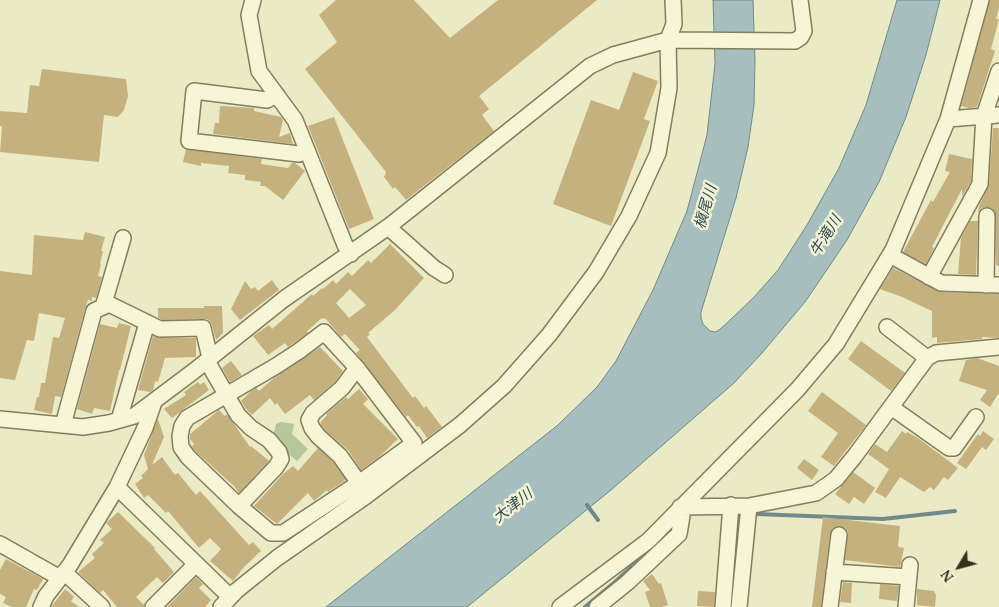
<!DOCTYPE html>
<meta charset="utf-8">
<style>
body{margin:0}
#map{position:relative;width:999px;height:607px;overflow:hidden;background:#eaeac5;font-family:"Noto Serif",serif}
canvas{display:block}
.north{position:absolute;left:934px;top:542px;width:50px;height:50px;-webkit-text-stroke:4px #f2f2d4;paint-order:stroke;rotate:233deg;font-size:14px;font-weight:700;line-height:20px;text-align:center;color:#35301f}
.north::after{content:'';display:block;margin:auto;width:18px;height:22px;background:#35301f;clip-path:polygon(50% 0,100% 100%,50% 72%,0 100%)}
</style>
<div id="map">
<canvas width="999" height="607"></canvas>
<div class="north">N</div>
</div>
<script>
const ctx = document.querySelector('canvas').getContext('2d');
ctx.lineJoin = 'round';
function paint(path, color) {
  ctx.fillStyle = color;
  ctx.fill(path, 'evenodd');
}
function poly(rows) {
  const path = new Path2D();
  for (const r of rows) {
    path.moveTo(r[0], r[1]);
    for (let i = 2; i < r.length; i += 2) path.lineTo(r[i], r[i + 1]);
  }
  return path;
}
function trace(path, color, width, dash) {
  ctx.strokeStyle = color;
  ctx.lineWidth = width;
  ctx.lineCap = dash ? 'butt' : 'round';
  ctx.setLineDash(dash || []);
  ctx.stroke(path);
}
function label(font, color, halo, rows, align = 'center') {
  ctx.font = font + ' "Noto Serif","Noto Sans JP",serif';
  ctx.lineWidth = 5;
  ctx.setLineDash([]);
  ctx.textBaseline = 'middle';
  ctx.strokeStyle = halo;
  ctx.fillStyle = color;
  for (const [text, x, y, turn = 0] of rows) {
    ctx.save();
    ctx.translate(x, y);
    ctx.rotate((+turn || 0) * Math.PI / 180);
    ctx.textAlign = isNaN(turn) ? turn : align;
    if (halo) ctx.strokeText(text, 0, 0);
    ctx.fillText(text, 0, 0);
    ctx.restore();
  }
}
const green = poly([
 [281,422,294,424,292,434,308,449,297,461,286,452,273,436,276,424]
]);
const water = poly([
 [713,0,753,0,755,61,754,105,748,147,736,198,701,312,701,318,703,324,710,331,715,332,719,330,728,322,755,296,778,270,807,225,839,168,866,105,897,0,940,0,926,55,906,117,879,182,847,240,805,302,762,353,734,383,611,490,467,607,326,607,558,425,597,387,616,361,653,290,687,211,707,135,715,64,713,0]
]);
const stream = poly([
 [587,505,598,520],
 [757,514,883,519,955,511],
 [585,607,615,582,667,534]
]);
const building = poly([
 [336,0,414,0,450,38,498,0,597,0,479,96,489,109,482,115,494,131,406,200,395,187,393,189,384,177,386,172,305,69,337,42,319,15],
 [990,0,999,0,999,9,996,19,999,19,991,49,995,51,977,107,969,108,961,106],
 [42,69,126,79,128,96,124,110,118,117,104,115,99,162,0,152,2,127,0,126,0,111,27,113,30,85,39,86],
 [633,72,658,81,644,119,650,121,611,226,553,204,591,100,619,110],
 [220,106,254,108,254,111,281,117,283,120,279,137,290,133,293,144,213,134,215,123,219,123],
 [334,117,374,219,349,229,308,126],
 [993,128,999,128,999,266,996,265,995,212,991,208,987,207,982,208,978,213,979,206,989,185],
 [186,149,262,159,261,164,288,168,292,163,295,163,305,171,283,200,265,186,260,186,261,182,245,180,245,175,228,173,229,166,201,163,201,166,183,162],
 [949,154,972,159,971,181,962,197,962,189,932,247,934,248,926,264,903,252,931,200,933,202,950,172,945,171],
 [970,221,978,221,976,275,958,274,961,238],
 [85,232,105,237,101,251,103,251,100,263,101,264,98,276,102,277,96,298,92,297,92,301,88,300,85,309,61,397,55,396,52,414,34,410,37,397,39,397,41,383,45,383,53,337,59,338,65,318,39,313,34,341,27,340,15,380,0,378,0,271,32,275,34,235,83,240],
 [390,244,424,278,395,310,368,333,370,334,367,337,413,398,415,396,424,408,426,406,442,427,427,438,419,426,417,427,408,415,406,417,356,353,360,350,345,334,341,337,325,318,323,319,322,318,307,331,308,333,288,347,285,343,268,355,253,336,269,325,272,329,312,294,313,296,322,288,323,289,333,280,336,284,348,272,352,276,368,260,371,263],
 [350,289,366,305,349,318,336,303],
 [893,268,940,292,999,294,999,338,982,337,982,339,937,343,937,337,932,338,932,311,902,297,880,289],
 [272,280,279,290,240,320,231,309,245,281,251,289,255,287,258,291],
 [204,306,222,306,223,333,216,340,212,325,207,319,162,320,158,317,158,308,204,308],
 [119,323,131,326,120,370,119,370,110,411,94,408,92,414,77,409,100,324,117,328],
 [153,336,160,338,196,338,196,357,165,358,158,382,155,381,153,390,150,392,138,390],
 [861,341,905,373,891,391,848,359],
 [320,347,343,371,335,382,314,400,310,395,285,414,277,403,275,405,270,398,252,415,246,409,241,401,250,392,256,388,259,391,274,378],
 [977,358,999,366,999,395,998,394,990,407,980,400,987,390,959,381,966,360],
 [231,361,242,375,230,382,222,368],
 [198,382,200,385,204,382,209,390,172,418,164,409,186,395,184,392],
 [359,389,368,399,363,404,398,439,379,457,361,470,348,450,325,430,320,423,327,415,326,414,346,397,348,399],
 [822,392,866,425,834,466,821,457,838,433,808,411],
 [219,410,225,416,227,414,250,447,251,446,269,461,239,493,234,486,195,451,192,446,194,444,190,439,190,434],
 [158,419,164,437,152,465,162,457,175,475,178,473,196,495,200,491,249,545,253,542,261,551,245,566,233,581,210,561,221,549,210,538,199,548,168,511,166,513,148,495,144,498,135,484,143,478,141,476,148,469,144,455],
 [902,431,906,434,907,432,918,438,958,468,948,480,944,477,934,490,930,487,924,492,900,477,886,498,875,492,889,469,868,454,875,444,887,452],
 [983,431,994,439,986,450,982,447,966,469,957,463,978,434,980,436],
 [318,448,333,462,346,480,328,492,327,490,314,501,308,493,277,524,254,506,283,474,293,466,298,471],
 [804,459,819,470,812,480,797,468],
 [853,472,875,488,864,504,854,497,849,504,835,494],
 [118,512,155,548,154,549,174,572,163,583,157,577,136,597,144,605,144,607,117,607,103,590,100,593,78,572,95,558,92,554,104,543,100,540,112,529,106,523],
 [823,517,900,526,898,547,904,548,900,567,845,560,848,532,844,527,840,526,835,527,830,534,821,607,812,607],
 [6,559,43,579,37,590,34,589,26,607,12,607,3,603,6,597,0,594,0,570],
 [652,574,659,584,661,583,668,605,662,607,650,607,645,592,650,590,643,581],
 [196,577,203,584,199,588,211,600,205,607,167,607],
 [843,582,852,583,851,603,840,602],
 [880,584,899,586,897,601,879,599],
 [65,589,74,597,71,601,79,607,51,607],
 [917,589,934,591,936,595,935,607,917,605],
 [698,591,715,592,714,607,697,606]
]);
const minor = poly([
 [253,0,249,15,259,71,295,120,345,245,351,254],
 [277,95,267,100,194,91,189,141,299,154,307,151],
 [948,119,999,115],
 [388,227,434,268,445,275],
 [890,255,941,283,999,285],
 [929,277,980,184,984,116,999,71],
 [986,285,987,216],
 [103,307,123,238],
 [887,327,927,358],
 [324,332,357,368,414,443,359,483,283,533,271,533,239,506,188,457,181,447,180,436,182,426,187,418,276,366,299,351,324,332],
 [207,361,238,415,251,428,269,440,279,452,281,459,276,467,239,506],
 [357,368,342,388,313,413,309,420,312,428,318,436,340,456,359,483],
 [891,407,949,448,954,448,976,417],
 [0,419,83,427,109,423,134,416,194,371,284,299,388,227,590,66,613,55,668,40,795,41,801,37,804,31,800,0],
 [119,420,147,323],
 [63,425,94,311,109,304,160,329,203,328,210,358],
 [117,487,224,591],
 [0,544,60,578],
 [64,572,102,607],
 [834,572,909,577],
 [41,607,46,596,70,565,117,487,145,428,154,402],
 [153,607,196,564],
 [221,607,236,591,277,558,366,496,460,425,504,386,549,335,596,272,629,216,658,153,669,88,668,40,674,24,673,0],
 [560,607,648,541,797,390,836,344,893,250,948,119,981,0],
 [597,607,628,582,679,534,682,516,680,507,749,506,816,493,836,479,854,457,927,358,936,353,999,347],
 [723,607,731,505],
 [739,607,749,506],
 [830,607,839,535],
 [906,607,910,565]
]);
const waterNames = [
 ["槇尾川",706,207,-74],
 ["牛滝川",826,236,-58],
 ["大津川",513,506,-38]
];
paint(green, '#b4c89a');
paint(water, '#a6bebe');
trace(water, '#6e8a8b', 1);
trace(stream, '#6e8a8b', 4);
paint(building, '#c5b17e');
trace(minor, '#847d5d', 18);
trace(minor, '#f6f6d7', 15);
label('italic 15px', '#304b54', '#f2f2d4', waterNames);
</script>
